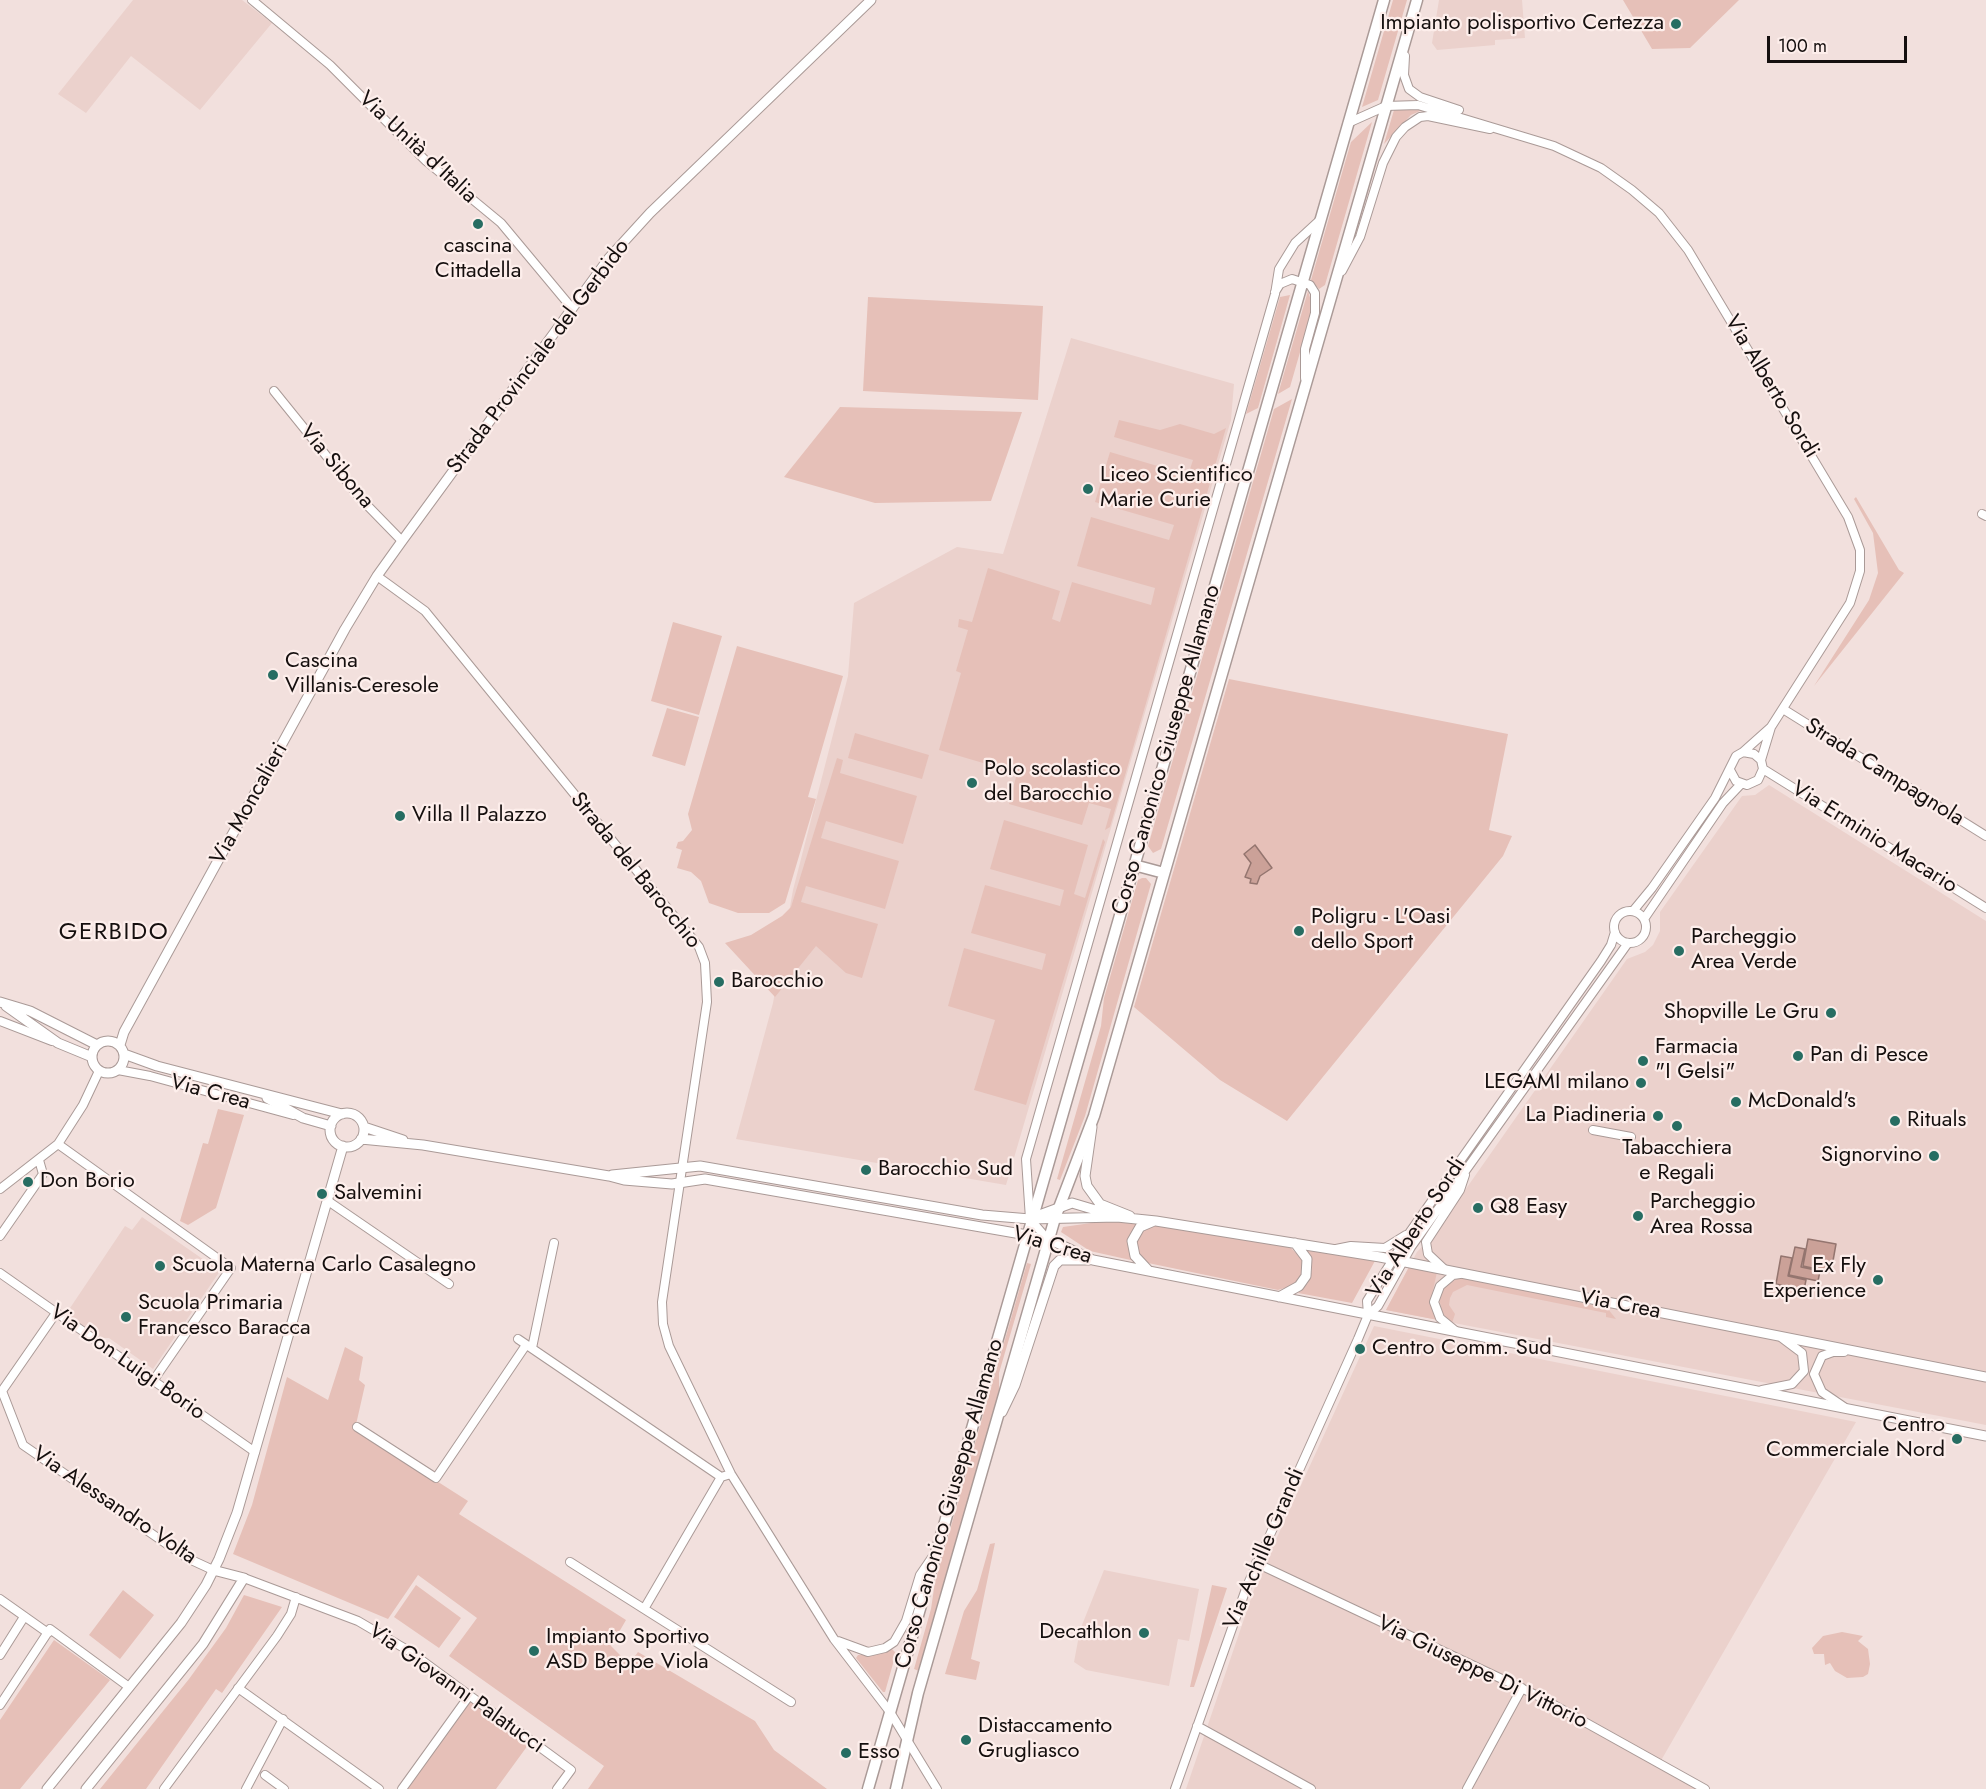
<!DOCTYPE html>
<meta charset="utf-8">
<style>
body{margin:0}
#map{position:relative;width:1986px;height:1789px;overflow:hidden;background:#f2e0dd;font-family:Jost,sans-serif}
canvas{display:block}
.scale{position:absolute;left:1767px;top:36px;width:140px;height:27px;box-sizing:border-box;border:3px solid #150f0e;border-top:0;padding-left:8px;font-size:18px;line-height:21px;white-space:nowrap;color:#150f0e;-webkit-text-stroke:4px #fdeeeb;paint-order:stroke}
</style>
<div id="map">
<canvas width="1986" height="1789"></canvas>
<div class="scale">100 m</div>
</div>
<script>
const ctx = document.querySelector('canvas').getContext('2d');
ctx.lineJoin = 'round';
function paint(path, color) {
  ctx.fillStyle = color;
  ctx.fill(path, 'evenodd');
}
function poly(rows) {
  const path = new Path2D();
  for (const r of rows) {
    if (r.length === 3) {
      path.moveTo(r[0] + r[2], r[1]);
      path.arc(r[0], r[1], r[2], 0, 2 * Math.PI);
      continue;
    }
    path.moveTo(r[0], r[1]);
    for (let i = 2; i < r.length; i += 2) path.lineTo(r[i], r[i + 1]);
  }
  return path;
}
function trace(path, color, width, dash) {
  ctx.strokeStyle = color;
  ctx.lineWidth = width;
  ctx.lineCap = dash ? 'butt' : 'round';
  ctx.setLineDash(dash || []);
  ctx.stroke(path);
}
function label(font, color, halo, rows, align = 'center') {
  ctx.font = font + ' Jost,sans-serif';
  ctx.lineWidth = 4.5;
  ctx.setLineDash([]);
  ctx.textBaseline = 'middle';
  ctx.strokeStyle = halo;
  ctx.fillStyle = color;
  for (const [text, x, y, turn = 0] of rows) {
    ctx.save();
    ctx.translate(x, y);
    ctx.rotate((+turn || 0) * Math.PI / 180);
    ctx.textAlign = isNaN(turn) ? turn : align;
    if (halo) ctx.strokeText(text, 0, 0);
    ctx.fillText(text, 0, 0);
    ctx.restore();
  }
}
const built = poly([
 [133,0,242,0,272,23,200,110,131,56,86,113,58,94],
 [1439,0,1522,0,1525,38,1495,40,1495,45,1437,50,1432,43],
 [1071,338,1234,384,1231,420,1006,1185,736,1139,773,1003,793,890,848,676,854,603,957,547,1003,554],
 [1769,785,1986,921,1986,1425,1386,1310,1417,1252,1435,1233,1627,959,1645,952,1653,945,1660,931,1660,912,1742,796,1755,795],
 [142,1217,220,1271,153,1369,109,1338,102,1338,66,1314,125,1226,132,1230],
 [1374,1326,1856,1422,1659,1764,1703,1789,1186,1789,1257,1581],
 [1104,1570,1199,1589,1189,1641,1178,1639,1169,1686,1086,1670,1074,1662,1080,1630]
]);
const green = poly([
 [1393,0,1407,0,1378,100,1362,107],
 [1623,0,1739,0,1690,48,1652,49],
 [1409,107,1430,111,1420,111,1411,115,1384,144,1394,110],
 [1372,122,1325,285,1319,289,1311,280,1351,142],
 [1308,291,1313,307,1290,387,1278,394],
 [1290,295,1258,408,1246,414,1280,297],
 [868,297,1043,306,1038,400,863,391],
 [1292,399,1161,849,1153,853,1148,846,1274,409],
 [840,407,1022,412,991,501,875,503,784,477],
 [1119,420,1160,430,1180,424,1214,434,1226,428,1110,827,1105,830,1111,809,1089,803,1082,825,1009,804,1017,773,939,750,961,673,956,671,968,630,958,627,959,619,972,622,988,568,1060,591,1052,619,1060,622,1072,582,1151,605,1155,588,1077,566,1091,517,1169,540,1174,525,1095,502,1110,452,1188,475,1193,460,1114,437],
 [1856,497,1899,570,1904,573,1814,686,1869,600,1878,573,1873,533,1854,499],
 [673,622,722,636,699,715,651,701],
 [737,646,843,676,808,797,816,799,785,903,769,913,738,913,709,903,701,881,691,872,677,868,682,850,676,848,678,842,683,841,692,830,688,814],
 [1229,679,1508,734,1489,830,1512,836,1503,856,1287,1121,1220,1080,1134,1007],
 [667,708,699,717,685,766,652,756],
 [855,733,929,755,922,779,848,758],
 [837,758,843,760,840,773,917,796,903,844,826,821,821,838,899,861,885,909,806,886,801,902,878,924,862,978,846,973,816,946,775,997,725,943,751,935,782,916,791,907],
 [1004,820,1088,845,1074,894,1085,898,1103,839,1105,842,1026,1105,974,1090,995,1020,948,1006,964,948,1042,970,1046,954,971,933,985,885,1060,906,1064,890,990,869],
 [1142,878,1146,878,1151,884,1085,1116,1060,1180,1057,1179,1101,1026,1104,998,1138,880],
 [218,1109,244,1115,216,1208,188,1225,180,1221,203,1143,208,1144],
 [1105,1221,1141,1222,1137,1225,1135,1261,1090,1251,1061,1232,1063,1227],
 [1153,1225,1288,1245,1302,1259,1302,1273,1294,1285,1278,1290,1148,1263,1138,1253,1136,1241,1144,1229],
 [1306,1249,1376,1259,1352,1303,1298,1293,1308,1283,1312,1270,1312,1258],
 [1027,1263,1031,1264,999,1373,999,1395,919,1671,914,1669,931,1609,935,1582],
 [1409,1267,1437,1272,1430,1304,1438,1320,1386,1310],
 [1462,1276,1608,1309,1616,1319,1606,1317,1606,1313,1467,1285,1453,1292,1450,1298,1449,1305,1455,1314,1452,1323,1442,1313,1439,1297,1445,1286],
 [345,1347,363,1357,359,1380,365,1385,355,1429,468,1501,459,1514,626,1620,611,1646,629,1664,638,1652,755,1721,774,1750,827,1789,588,1789,604,1766,449,1656,477,1618,418,1575,388,1619,233,1554,252,1505,287,1377,328,1400],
 [995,1543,971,1659,980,1662,976,1680,945,1674,964,1611,977,1590,990,1544],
 [416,1585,461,1618,439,1648,394,1617],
 [1212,1585,1227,1588,1194,1687,1190,1687],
 [123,1590,154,1615,120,1659,89,1635],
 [244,1595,282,1607,222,1693,216,1689,146,1789,100,1789,189,1679,226,1628],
 [1842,1632,1863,1636,1858,1641,1868,1649,1870,1664,1868,1674,1863,1677,1847,1678,1835,1671,1830,1663,1825,1665,1824,1654,1814,1654,1812,1648,1823,1636],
 [54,1640,110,1680,20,1789,0,1789,0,1720],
 [891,1648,896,1653,885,1692,883,1692,856,1658,858,1655,875,1655],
 [469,1696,531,1741,496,1789,402,1789]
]);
const water = poly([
 [1255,845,1272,868,1260,876,1257,884,1250,883,1251,879,1245,877,1251,863,1244,854,1255,845],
 [1808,1239,1836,1244,1831,1272,1803,1266,1808,1239],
 [1795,1247,1805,1249,1801,1267,1820,1271,1818,1281,1789,1275,1795,1247],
 [1781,1256,1792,1258,1788,1276,1806,1280,1804,1290,1776,1284,1781,1256]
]);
const minor = poly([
 [252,0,330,65,426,161,501,223,571,307],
 [1405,56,1404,75,1409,89,1420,97,1459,110],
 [1348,123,1386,106,1418,105,1554,146,1601,168,1632,190,1659,213,1688,250,1848,517,1860,550,1860,571,1850,603,1771,727],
 [1342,271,1360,237,1383,163,1396,137,1405,127,1420,117,1428,116,1490,129],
 [1275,292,1280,284,1292,279,1310,285,1315,293,1315,313,1305,349,1305,378],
 [274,391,362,500,402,541],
 [1982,514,1986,516],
 [377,576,425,611,699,947,705,963,707,1002,662,1302,663,1324,669,1346,731,1474,834,1639,890,1712,937,1789],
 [1783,709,1986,836],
 [1743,752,1771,727,1761,760],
 [1763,769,1986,908],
 [1630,927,16],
 [1633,911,1652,888,1715,798,1736,756,1743,752,1754,754,1761,760,1763,769,1758,780,1747,785,1736,781,1730,770],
 [1644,919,1723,803,1741,784],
 [0,1021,52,1041],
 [118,1070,150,1076,293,1115],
 [1593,1130,1631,1137],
 [58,1144,231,1268,153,1381],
 [0,1189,58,1144,83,1105,99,1071],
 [328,1201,449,1284],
 [0,1236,43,1174,39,1160],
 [1049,1241,1030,1219,1026,1159,1275,294,1279,269,1295,243,1320,220],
 [1336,1249,1351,1246,1385,1248,1406,1235],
 [1445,1270,1428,1254,1426,1242,1460,1190,1465,1175],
 [0,1273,255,1452],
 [56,1313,2,1391,23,1445,187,1558,213,1570],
 [1368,1315,1378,1306,1411,1247,1628,943],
 [1457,1332,1440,1318,1434,1302,1440,1286,1453,1275,1460,1274],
 [518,1339,721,1477,731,1474],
 [532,1348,554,1243],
 [1762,1390,1792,1384,1804,1371,1802,1353,1782,1338],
 [1844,1407,1822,1392,1814,1374,1822,1356,1833,1352,1844,1352],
 [357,1427,436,1478,526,1345],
 [570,1562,791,1702],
 [1256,1563,1538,1696,1705,1789],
 [244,1578,358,1621,409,1651,571,1770,557,1789],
 [0,1599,48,1633],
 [644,1609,721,1477],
 [838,1641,868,1652,885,1648,894,1642,906,1621,920,1575,933,1556],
 [0,1655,24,1617],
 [238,1688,379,1789],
 [0,1705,50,1629,129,1687],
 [1197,1726,1311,1789],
 [265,1775,284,1789],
 [164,1789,277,1636,291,1614,296,1597],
 [246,1789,283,1719],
 [402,1789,469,1696],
 [1175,1789,1247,1586,1358,1339,1368,1315,1367,1301,1410,1232,1601,961,1611,945,1615,932],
 [1467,1789,1522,1688]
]);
const tertiary = poly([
 [0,1002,30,1011,97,1045],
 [6,1006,58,1043,92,1057],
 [108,1057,16],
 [120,1045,124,1032,345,629,377,576,402,541,609,258,650,213,871,0],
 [124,1054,157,1066,342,1114],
 [267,1098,303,1118,331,1126],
 [347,1130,17],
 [364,1127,403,1140],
 [1092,1127,1085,1176,1087,1186,1100,1204,1130,1216],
 [361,1139,423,1145,609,1176,624,1180,672,1184,705,1179,1027,1235,1057,1243,1093,1260,1986,1436],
 [612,1175,700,1166,982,1215,1030,1219,1117,1217,1156,1221,1380,1257,1986,1377],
 [1034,1217,1072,1203,1109,1214],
 [1149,1271,1135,1256,1132,1241,1140,1227,1154,1221],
 [1279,1297,1299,1286,1306,1276,1307,1259,1295,1243],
 [1002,1412,1015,1385,1054,1266,1060,1260,1089,1260],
 [47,1789,181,1623,206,1585,219,1559,237,1513,343,1146],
 [86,1789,203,1644,244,1578,213,1570]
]);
const secondary = poly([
 [1134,865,1164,873],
 [868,1789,1384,0],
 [896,1789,918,1693,1055,1218,1094,1116,1417,0]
]);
const markers = [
 [1676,24,6,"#276d62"],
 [478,224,6,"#276d62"],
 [1088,489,6,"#276d62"],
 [273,675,6,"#276d62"],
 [972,783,6,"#276d62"],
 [400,816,6,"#276d62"],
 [1299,931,6,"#276d62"],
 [1679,951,6,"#276d62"],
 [719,982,6,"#276d62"],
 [1831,1013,6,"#276d62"],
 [1798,1056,6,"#276d62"],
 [1643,1061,6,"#276d62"],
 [1641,1083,6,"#276d62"],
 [1736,1102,6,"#276d62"],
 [1658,1116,6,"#276d62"],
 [1895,1121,6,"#276d62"],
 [1677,1126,6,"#276d62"],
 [1934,1156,6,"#276d62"],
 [866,1170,6,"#276d62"],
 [28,1182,6,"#276d62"],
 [322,1194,6,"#276d62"],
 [1478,1208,6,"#276d62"],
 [1638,1216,6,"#276d62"],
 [160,1266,6,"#276d62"],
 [1878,1280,6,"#276d62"],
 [126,1317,6,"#276d62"],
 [1360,1349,6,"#276d62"],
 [1957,1439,6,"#276d62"],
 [1144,1633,6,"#276d62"],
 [534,1651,6,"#276d62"],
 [966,1740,6,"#276d62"],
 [846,1753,6,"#276d62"]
];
const poiNames = [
 ["Impianto polisportivo Certezza",1664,24,"right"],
 ["cascina",478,247,"center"],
 ["Cittadella",478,272,"center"],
 ["Liceo Scientifico",1100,476],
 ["Marie Curie",1100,501],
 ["Cascina",285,662],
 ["Villanis-Ceresole",285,687],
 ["Polo scolastico",984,770],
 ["del Barocchio",984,795],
 ["Villa Il Palazzo",412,816],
 ["Poligru - L'Oasi",1311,918],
 ["dello Sport",1311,943],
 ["Parcheggio",1691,938],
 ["Area Verde",1691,963],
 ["Barocchio",731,982],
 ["Shopville Le Gru",1819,1013,"right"],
 ["Farmacia",1655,1048],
 ["\"I Gelsi\"",1655,1073],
 ["Pan di Pesce",1810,1056],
 ["LEGAMI milano",1629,1083,"right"],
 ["McDonald's",1748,1102],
 ["La Piadineria",1646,1116,"right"],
 ["Rituals",1907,1121],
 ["Tabacchiera",1677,1149,"center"],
 ["e Regali",1677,1174,"center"],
 ["Signorvino",1922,1156,"right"],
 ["Barocchio Sud",878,1170],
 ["Don Borio",40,1182],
 ["Salvemini",334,1194],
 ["Parcheggio",1650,1203],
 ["Area Rossa",1650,1228],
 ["Q8 Easy",1490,1208],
 ["Scuola Materna Carlo Casalegno",172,1266],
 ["Ex Fly",1866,1267,"right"],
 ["Experience",1866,1292,"right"],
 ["Scuola Primaria",138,1304],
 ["Francesco Baracca",138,1329],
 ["Centro Comm. Sud",1372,1349],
 ["Centro",1945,1426,"right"],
 ["Commerciale Nord",1945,1451,"right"],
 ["Decathlon",1132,1633,"right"],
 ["Impianto Sportivo",546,1638],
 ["ASD Beppe Viola",546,1663],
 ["Distaccamento",978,1727],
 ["Grugliasco",978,1752],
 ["Esso",858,1753]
];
const streetNames = [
 ["Via Unità d'Italia",417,148,43],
 ["Strada Provinciale del Gerbido",539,357,-53],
 ["Via Alberto Sordi",1771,387,59],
 ["Via Sibona",336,467,50],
 ["Corso Canonico Giuseppe Allamano",1167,750,-74],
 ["Strada Campagnola",1884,773,32],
 ["Via Moncalieri",250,804,-61],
 ["Via Erminio Macario",1874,838,32],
 ["Strada del Barocchio",635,871,51],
 ["Via Crea",210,1093,15],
 ["Via Alberto Sordi",1417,1228,-57],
 ["Via Crea",1052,1246,17],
 ["Via Crea",1620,1305,11],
 ["Via Don Luigi Borio",127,1363,35],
 ["Corso Canonico Giuseppe Allamano",950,1504,-74],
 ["Via Alessandro Volta",114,1506,34],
 ["Via Achille Grandi",1265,1549,-67],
 ["Via Giuseppe Di Vittorio",1482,1673,26],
 ["Via Giovanni Palatucci",456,1689,35]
];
const neighbourhoodNames = [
 ["GERBIDO",114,933]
];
paint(built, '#ebd1cc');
paint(green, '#e6c0b8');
paint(water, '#cba198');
trace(water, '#94756f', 1.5);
trace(minor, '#aa9a97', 10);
trace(tertiary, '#aa9a97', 11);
trace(secondary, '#aa9a97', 13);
trace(minor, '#fff', 8);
trace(tertiary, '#fff', 9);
trace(secondary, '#fff', 10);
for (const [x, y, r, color] of markers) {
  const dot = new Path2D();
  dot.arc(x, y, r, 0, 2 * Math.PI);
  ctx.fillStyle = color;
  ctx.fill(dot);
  trace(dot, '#fdeeeb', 2);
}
label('22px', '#150f0e', '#fdeeeb', poiNames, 'left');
label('22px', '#150f0e', '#fdeeeb', streetNames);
ctx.letterSpacing = '1.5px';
label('24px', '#150f0e', '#fdeeeb', neighbourhoodNames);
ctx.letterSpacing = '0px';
</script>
